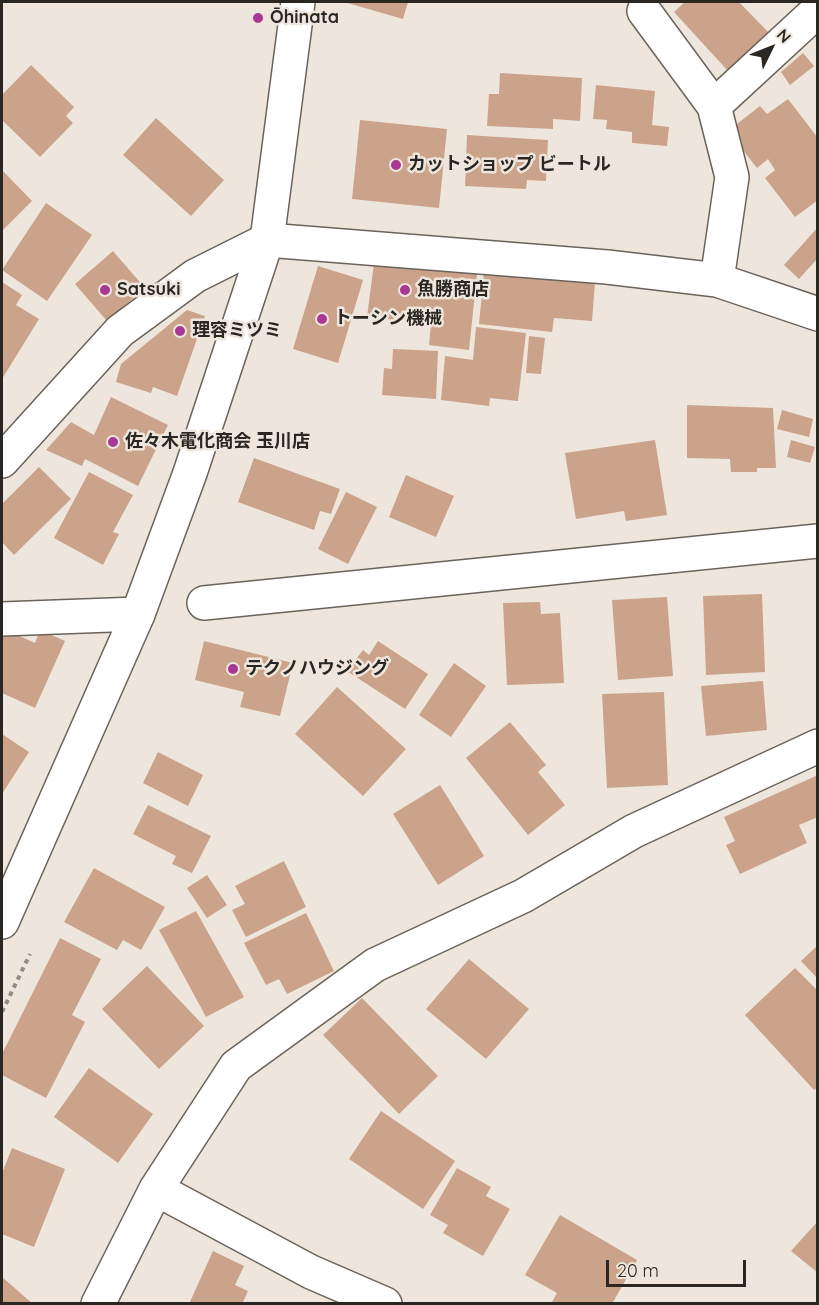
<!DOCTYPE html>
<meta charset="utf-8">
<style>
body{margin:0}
#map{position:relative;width:819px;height:1305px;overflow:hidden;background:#eee6dc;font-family:Quicksand,sans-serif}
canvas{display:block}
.frame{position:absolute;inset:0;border:3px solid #2a2723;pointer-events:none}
.north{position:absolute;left:741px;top:18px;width:60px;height:60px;-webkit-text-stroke:4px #eee6dc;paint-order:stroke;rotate:47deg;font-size:16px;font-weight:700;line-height:24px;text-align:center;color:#2a2723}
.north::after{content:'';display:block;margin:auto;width:21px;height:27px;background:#2a2723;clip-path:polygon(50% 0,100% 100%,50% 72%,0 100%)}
.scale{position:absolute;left:606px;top:1260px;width:140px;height:27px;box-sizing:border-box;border:3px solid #2a2723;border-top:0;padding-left:8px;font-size:18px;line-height:21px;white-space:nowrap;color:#2a2723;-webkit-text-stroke:4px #eee6dc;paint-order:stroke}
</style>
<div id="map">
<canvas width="819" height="1305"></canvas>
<div class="frame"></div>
<div class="north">N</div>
<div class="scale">20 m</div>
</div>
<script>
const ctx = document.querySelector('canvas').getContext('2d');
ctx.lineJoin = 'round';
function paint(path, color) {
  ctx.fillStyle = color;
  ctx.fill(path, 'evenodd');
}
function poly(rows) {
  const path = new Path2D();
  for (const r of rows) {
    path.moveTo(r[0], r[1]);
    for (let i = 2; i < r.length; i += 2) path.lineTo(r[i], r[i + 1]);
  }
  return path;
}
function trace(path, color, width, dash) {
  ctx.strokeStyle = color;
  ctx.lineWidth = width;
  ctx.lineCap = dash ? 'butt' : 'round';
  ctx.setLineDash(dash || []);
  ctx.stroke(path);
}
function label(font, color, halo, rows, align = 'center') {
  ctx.font = font + ' Quicksand,"Noto Sans JP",sans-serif';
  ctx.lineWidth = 5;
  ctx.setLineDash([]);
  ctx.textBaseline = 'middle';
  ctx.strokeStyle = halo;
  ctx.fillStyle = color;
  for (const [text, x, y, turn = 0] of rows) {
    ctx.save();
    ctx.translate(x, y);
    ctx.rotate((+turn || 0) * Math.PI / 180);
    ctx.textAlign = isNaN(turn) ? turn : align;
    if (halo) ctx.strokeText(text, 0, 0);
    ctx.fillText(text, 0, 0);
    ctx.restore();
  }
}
const building = poly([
 [344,2,408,2,403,19],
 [685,2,739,2,769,33,728,71,674,12],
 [803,53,814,66,790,85,781,72],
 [31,65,74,107,66,116,73,123,40,157,2,120,2,95],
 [500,73,582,78,580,121,553,119,553,129,487,126,489,94,499,94],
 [596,85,655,91,652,125,669,127,667,146,632,143,632,132,606,129,607,120,593,119],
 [788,99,818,138,818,200,795,217,765,178,775,170,768,159,757,168,728,131,760,106,767,114],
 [156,118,224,180,191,216,123,155],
 [360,120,447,129,439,208,352,199],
 [467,135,548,140,546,181,527,180,526,189,465,186],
 [2,170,32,201,2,231],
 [46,203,92,235,47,301,2,270],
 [818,227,818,258,799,279,784,265],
 [113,251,145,288,107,321,75,284],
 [374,263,477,274,469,350,429,345,431,324,367,317],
 [318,266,363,280,338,363,293,349],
 [484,272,595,282,592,321,554,318,552,332,479,324],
 [2,282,22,295,16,305,39,319,2,379],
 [187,310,205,316,177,396,153,387,151,393,116,382,121,364],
 [476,327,526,333,518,401,490,398,489,406,441,400,445,356,473,360],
 [529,336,545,338,541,374,526,373],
 [393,349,438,351,436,399,382,395,384,368,392,369],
 [111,397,168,425,138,486,85,459,82,466,46,450,71,422,94,435],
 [687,405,773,408,776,468,757,468,757,472,731,472,730,459,687,458],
 [782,410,813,419,809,437,777,429],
 [655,440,667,515,626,521,624,511,576,519,565,453],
 [791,440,815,447,810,463,787,457],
 [254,458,340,489,331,514,320,511,314,530,238,502],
 [39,467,71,499,14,555,2,542,2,504],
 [89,472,133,495,113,532,119,534,103,565,54,538],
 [406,475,454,496,436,537,389,517],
 [346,492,377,507,348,564,318,549],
 [762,594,765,672,706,675,703,596],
 [667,597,673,676,618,680,612,600],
 [540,602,541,614,560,613,564,683,507,685,503,603],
 [6,630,35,643,40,630,65,641,35,708,2,693,2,639],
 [204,641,293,663,280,716,240,707,244,692,195,680],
 [378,641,428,674,405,709,347,671,363,650,369,655],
 [454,663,486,686,451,737,419,715],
 [763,681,767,730,706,736,701,686],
 [337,687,406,749,363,796,295,734],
 [664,692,668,785,607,788,602,694],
 [510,722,546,765,538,772,565,805,528,835,466,758],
 [2,734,29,752,2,794],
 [158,752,203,775,188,806,143,783],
 [818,775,818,817,799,825,807,843,740,874,726,845,735,841,724,817],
 [440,785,484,856,438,885,393,814],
 [148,805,211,836,192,873,172,864,176,856,133,834],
 [284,861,306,907,246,937,232,910,245,904,235,886],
 [94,868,165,907,141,950,123,940,117,950,64,922],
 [207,875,227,905,207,918,187,888],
 [196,911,244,997,206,1017,159,930],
 [306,913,334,971,287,994,279,979,266,985,244,943],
 [60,938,101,959,72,1015,85,1022,46,1098,2,1075,2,1054],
 [818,945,818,979,801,961],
 [469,959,529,1009,486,1059,426,1009],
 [147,966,204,1026,159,1069,102,1009],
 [795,968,818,991,818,1087,814,1090,745,1015],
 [362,998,438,1076,399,1114,323,1035],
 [89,1068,153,1114,118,1163,54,1117],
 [381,1111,455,1161,423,1209,349,1159],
 [12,1148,65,1169,34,1247,2,1234,2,1173],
 [457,1168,491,1187,486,1196,510,1209,483,1256,443,1233,448,1225,430,1215],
 [560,1215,637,1260,612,1304,554,1304,552,1302,557,1293,525,1275],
 [818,1221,818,1273,791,1251],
 [213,1251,244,1266,235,1285,248,1291,242,1304,189,1304],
 [2,1277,33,1304,2,1304]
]);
const path = poly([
 [2,1012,30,954]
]);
const street = poly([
 [644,11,714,106],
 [717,280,732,177,714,106,818,10],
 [2,461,120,331,195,276,267,240,607,267,717,280,818,314],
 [204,603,818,541],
 [2,619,138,614],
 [156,1189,311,1272,385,1304],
 [98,1304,156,1189,236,1066,375,965,523,896,634,831,818,746]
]);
const secondary = poly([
 [2,922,138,614,190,473,267,240,298,2]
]);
const markers = [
 [258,18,6,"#a83894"],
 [396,165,6,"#a83894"],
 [105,290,6,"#a83894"],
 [405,290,6,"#a83894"],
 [322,319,6,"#a83894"],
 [180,331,6,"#a83894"],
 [113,442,6,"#a83894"],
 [233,669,6,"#a83894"]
];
const poiNames = [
 ["Ōhinata",270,18],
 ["カットショップ ビートル",408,165],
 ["Satsuki",117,290],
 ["魚勝商店",417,290],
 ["トーシン機械",334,319],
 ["理容ミツミ",192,331],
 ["佐々木電化商会 玉川店",125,442],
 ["テクノハウジング",245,669]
];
paint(building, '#cba38a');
trace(street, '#6a635b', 36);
trace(secondary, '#6a635b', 36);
trace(path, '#928c85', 4, [4.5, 4.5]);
trace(street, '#fff', 33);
trace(secondary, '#fff', 33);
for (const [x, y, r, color] of markers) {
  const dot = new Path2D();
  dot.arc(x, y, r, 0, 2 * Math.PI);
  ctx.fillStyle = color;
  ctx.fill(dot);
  trace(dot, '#eee6dc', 2);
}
label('bold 18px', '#2a2723', '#eee6dc', poiNames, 'left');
</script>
